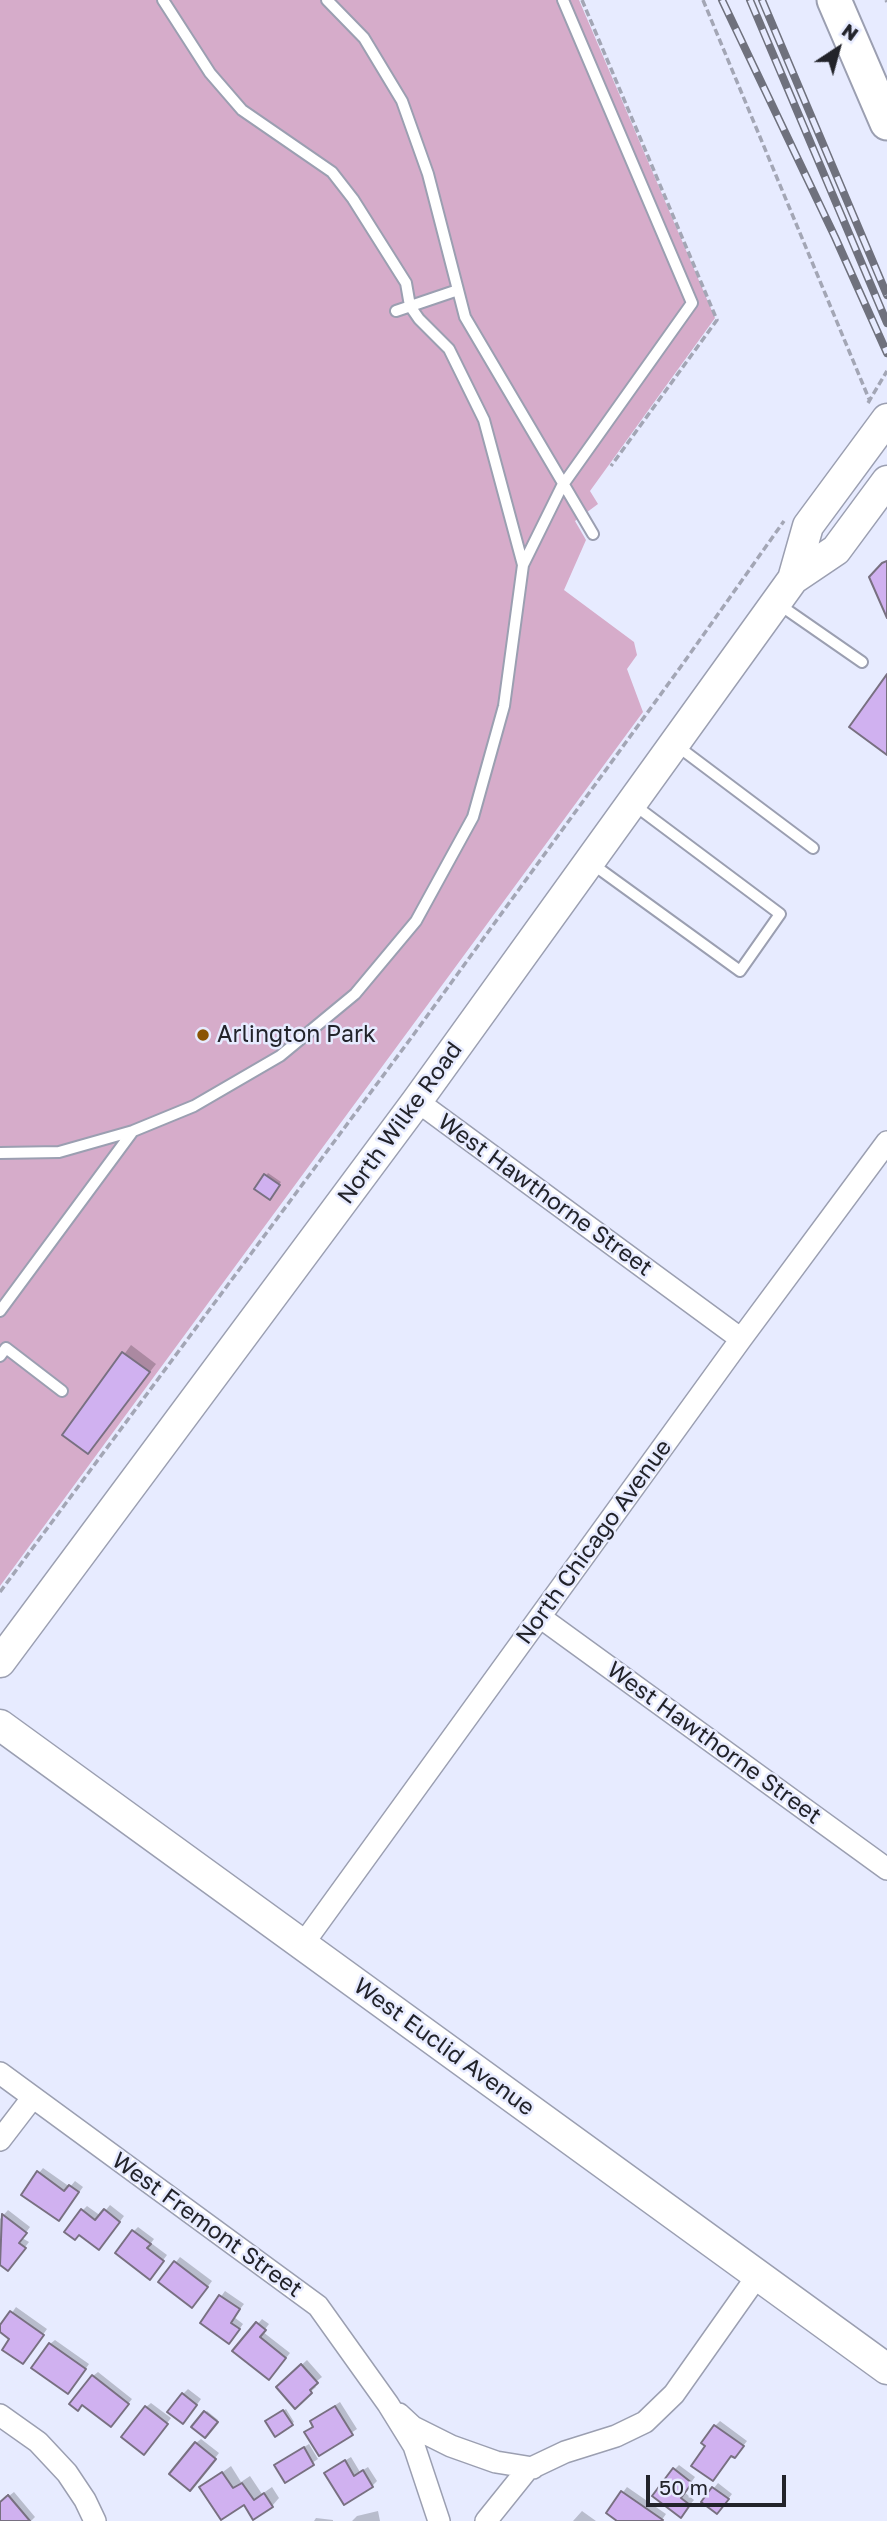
<!DOCTYPE html>
<style>
body{margin:0}
#map{position:relative;width:887px;height:2521px;overflow:hidden;background:#e7ebff;font-family:"Golos Text",sans-serif}
canvas{display:block}
.north{position:absolute;left:803px;top:14px;width:70px;height:70px;-webkit-text-stroke:5px #e7ebff;paint-order:stroke;rotate:36deg;font-size:19px;font-weight:700;line-height:28px;text-align:center;color:#22232a}
.north::after{content:'';display:block;margin:auto;width:24px;height:32px;background:#22232a;clip-path:polygon(50% 0,100% 100%,50% 72%,0 100%)}
.scale{position:absolute;left:646px;top:2475px;width:140px;height:32px;box-sizing:border-box;border:4px solid #22232a;border-top:0;padding-left:9px;font-size:21px;line-height:24px;white-space:nowrap;color:#22232a;-webkit-text-stroke:5px #e7ebff;paint-order:stroke}
</style>
<div id="map">
<canvas width="887" height="2521"></canvas>
<div class="north">N</div>
<div class="scale">50 m</div>
</div>
<script>
const ctx = document.querySelector('canvas').getContext('2d');
ctx.lineJoin = 'round';
function paint(path, color) {
  ctx.fillStyle = color;
  ctx.fill(path, 'evenodd');
}
function poly(rows) {
  const path = new Path2D();
  for (const r of rows) {
    path.moveTo(r[0], r[1]);
    for (let i = 2; i < r.length; i += 2) path.lineTo(r[i], r[i + 1]);
  }
  return path;
}
function trace(path, color, width, dash) {
  ctx.strokeStyle = color;
  ctx.lineWidth = width;
  ctx.lineCap = dash ? 'butt' : 'round';
  ctx.setLineDash(dash || []);
  ctx.stroke(path);
}
function label(font, color, halo, rows, align = 'center') {
  ctx.font = font + ' "Golos Text",sans-serif';
  ctx.lineWidth = 5;
  ctx.setLineDash([]);
  ctx.textBaseline = 'middle';
  ctx.strokeStyle = halo;
  ctx.fillStyle = color;
  for (const [text, x, y, turn = 0] of rows) {
    ctx.save();
    ctx.translate(x, y);
    ctx.rotate((+turn || 0) * Math.PI / 180);
    ctx.textAlign = isNaN(turn) ? turn : align;
    if (halo) ctx.strokeText(text, 0, 0);
    ctx.fillText(text, 0, 0);
    ctx.restore();
  }
}
const green = poly([
 [0,0,579,0,715,318,590,491,598,504,575,521,586,540,564,590,634,642,637,655,627,669,643,712,0,1586]
]);
const shadow = poly([
 [268,1173,281,1182,271,1196,256,1189],
 [131,1345,156,1364,88,1452,65,1435],
 [43,2168,70,2187,75,2181,83,2187,63,2214,39,2173],
 [110,2205,124,2216,104,2243,83,2210,87,2206,101,2216],
 [8,2210,30,2227,22,2238,29,2242,8,2269,0,2263,0,2219],
 [138,2227,154,2239,151,2243,167,2255,154,2272,134,2231],
 [180,2257,212,2281,197,2301,161,2281],
 [225,2291,244,2304,234,2317,243,2324,234,2337,202,2323],
 [16,2307,47,2329,27,2357,12,2338,0,2330],
 [262,2319,269,2324,263,2332,290,2353,274,2373,235,2351],
 [55,2340,89,2364,73,2387,50,2344],
 [307,2360,322,2377,313,2384,316,2387,295,2406,278,2387],
 [98,2372,132,2399,115,2420,83,2403,93,2376],
 [188,2389,201,2399,188,2417,183,2394],
 [340,2402,357,2429,320,2454,306,2433,314,2426,312,2422,317,2417],
 [151,2403,171,2418,148,2448,146,2407],
 [286,2409,294,2422,276,2434,269,2420],
 [207,2411,218,2420,205,2436,194,2426],
 [720,2421,747,2441,739,2451,732,2454,708,2446,715,2426],
 [201,2439,219,2453,195,2484,196,2443],
 [309,2444,318,2459,286,2480,281,2461],
 [351,2457,360,2472,368,2467,377,2481,372,2486,331,2469],
 [679,2465,695,2477,684,2492,694,2500,681,2515,674,2470],
 [231,2466,241,2482,250,2476,262,2494,272,2487,279,2498,272,2506,245,2503,201,2488],
 [718,2483,732,2494,722,2507,703,2502],
 [627,2487,666,2514,661,2521,620,2521,608,2512],
 [14,2492,35,2517,31,2521,0,2521,0,2503],
 [378,2511,380,2521,352,2521,357,2516],
 [582,2511,596,2521,573,2521],
 [316,2518,333,2520,333,2521,314,2521]
]);
const building = poly([
 [887,561,887,618,869,577,882,563,887,561],
 [887,674,887,755,849,727,887,674],
 [264,1174,280,1185,270,1200,254,1189,264,1174],
 [122,1352,150,1372,88,1454,62,1435,122,1352],
 [37,2171,64,2191,69,2185,79,2192,59,2221,21,2195,37,2171],
 [81,2209,95,2220,104,2209,120,2222,99,2250,79,2235,75,2240,64,2232,81,2209],
 [2,2214,27,2233,19,2243,26,2248,8,2271,0,2265,2,2214],
 [132,2230,151,2244,147,2248,164,2261,150,2280,115,2253,132,2230],
 [174,2261,208,2287,192,2308,158,2282,174,2261],
 [219,2295,240,2309,231,2323,240,2329,229,2344,200,2323,219,2295],
 [10,2311,44,2335,23,2364,2,2350,9,2339,0,2332,0,2325,10,2311],
 [256,2322,266,2330,260,2337,286,2358,269,2380,232,2351,256,2322],
 [49,2343,86,2369,68,2394,31,2368,49,2343],
 [301,2364,318,2383,310,2390,312,2393,295,2409,276,2387,301,2364],
 [92,2375,129,2404,111,2427,82,2405,78,2411,69,2404,92,2375],
 [182,2393,197,2405,183,2424,167,2412,182,2393],
 [145,2406,168,2424,144,2455,121,2437,145,2406],
 [335,2406,353,2435,319,2456,304,2432,313,2427,310,2421,335,2406],
 [283,2410,293,2425,275,2437,265,2421,283,2410],
 [204,2411,218,2422,205,2438,191,2427,204,2411],
 [714,2425,744,2446,735,2458,731,2456,713,2481,691,2466,705,2446,701,2443,714,2425],
 [195,2442,216,2459,190,2491,169,2474,195,2442],
 [304,2447,314,2465,285,2483,274,2465,304,2447],
 [345,2460,354,2476,363,2470,373,2487,344,2505,324,2473,345,2460],
 [673,2468,692,2483,681,2498,690,2505,681,2518,652,2496,673,2468],
 [222,2472,233,2488,242,2483,254,2500,264,2493,273,2507,253,2520,244,2505,221,2520,199,2487,222,2472],
 [712,2487,729,2499,717,2514,701,2502,712,2487],
 [621,2491,663,2520,662,2521,617,2521,606,2513,621,2491],
 [8,2495,30,2521,0,2521,0,2502,8,2495]
]);
const path = poly([
 [582,0,717,320,611,466],
 [703,0,869,399],
 [886,0,887,2],
 [868,403,887,371],
 [0,1592,414,1034,682,665,784,521]
]);
const lane = poly([
 [163,0,210,73,242,110,332,172,353,199,406,283,410,306,419,319,449,349,484,420,523,565],
 [327,0,364,38,402,101,428,174,465,317,593,534],
 [396,311,458,290],
 [777,603,862,662],
 [676,745,813,848],
 [591,863,740,971,780,914,633,804],
 [0,1153,59,1152,133,1131,194,1106,280,1056,355,994,416,921,473,817,504,706,523,565,562,486,692,303,563,0],
 [0,1311,133,1131],
 [0,1356,6,1348,62,1391]
]);
const street = poly([
 [417,1101,741,1339],
 [540,1617,887,1869],
 [303,1944,741,1339,887,1142],
 [0,2073,318,2306,388,2404,414,2446,439,2521],
 [0,2140,33,2097],
 [399,2414,413,2427,451,2446,496,2462,533,2468],
 [0,2415,38,2442,67,2473,85,2500,95,2521],
 [486,2521,527,2470,565,2452,616,2436,645,2422,674,2394,758,2275]
]);
const secondary = poly([
 [793,579,808,526,887,419],
 [0,1662,417,1101,793,579,836,550,887,481],
 [0,1725,887,2369]
]);
const primary = poly([
 [834,0,887,123]
]);
const rail = poly([
 [722,0,835,237,887,353],
 [750,0,887,323],
 [762,0,887,295]
]);
const markers = [
 [203,1035,7,"#8a5404"]
];
const poiNames = [
 ["Arlington Park",217,1035]
];
const streetNames = [
 ["North Wilke Road",400,1123,-54],
 ["West Hawthorne Street",545,1195,36],
 ["North Chicago Avenue",594,1542,-54],
 ["West Hawthorne Street",714,1743,36],
 ["West Euclid Avenue",444,2047,36],
 ["West Fremont Street",207,2225,36]
];
paint(green, '#d6acca');
paint(shadow, '#0003');
paint(building, '#d0b1f0');
trace(building, '#787081', 2);
trace(lane, '#9b9fb1', 14);
trace(street, '#9b9fb1', 24);
trace(secondary, '#9b9fb1', 33);
trace(primary, '#9b9fb1', 37);
trace(path, '#a3a6b5', 3.5, [7, 3.5]);
trace(lane, '#fff', 10);
trace(street, '#fff', 21);
trace(secondary, '#fff', 30);
trace(primary, '#fff', 33);
trace(rail, '#6f717d', 8);
trace(rail, '#e7ebff', 5, [16]);
for (const [x, y, r, color] of markers) {
  const dot = new Path2D();
  dot.arc(x, y, r, 0, 2 * Math.PI);
  ctx.fillStyle = color;
  ctx.fill(dot);
  trace(dot, '#e7ebff', 2.5);
}
label('23px', '#22232a', '#e7ebff', poiNames, 'left');
label('23px', '#22232a', '#e7ebff', streetNames);
</script>
